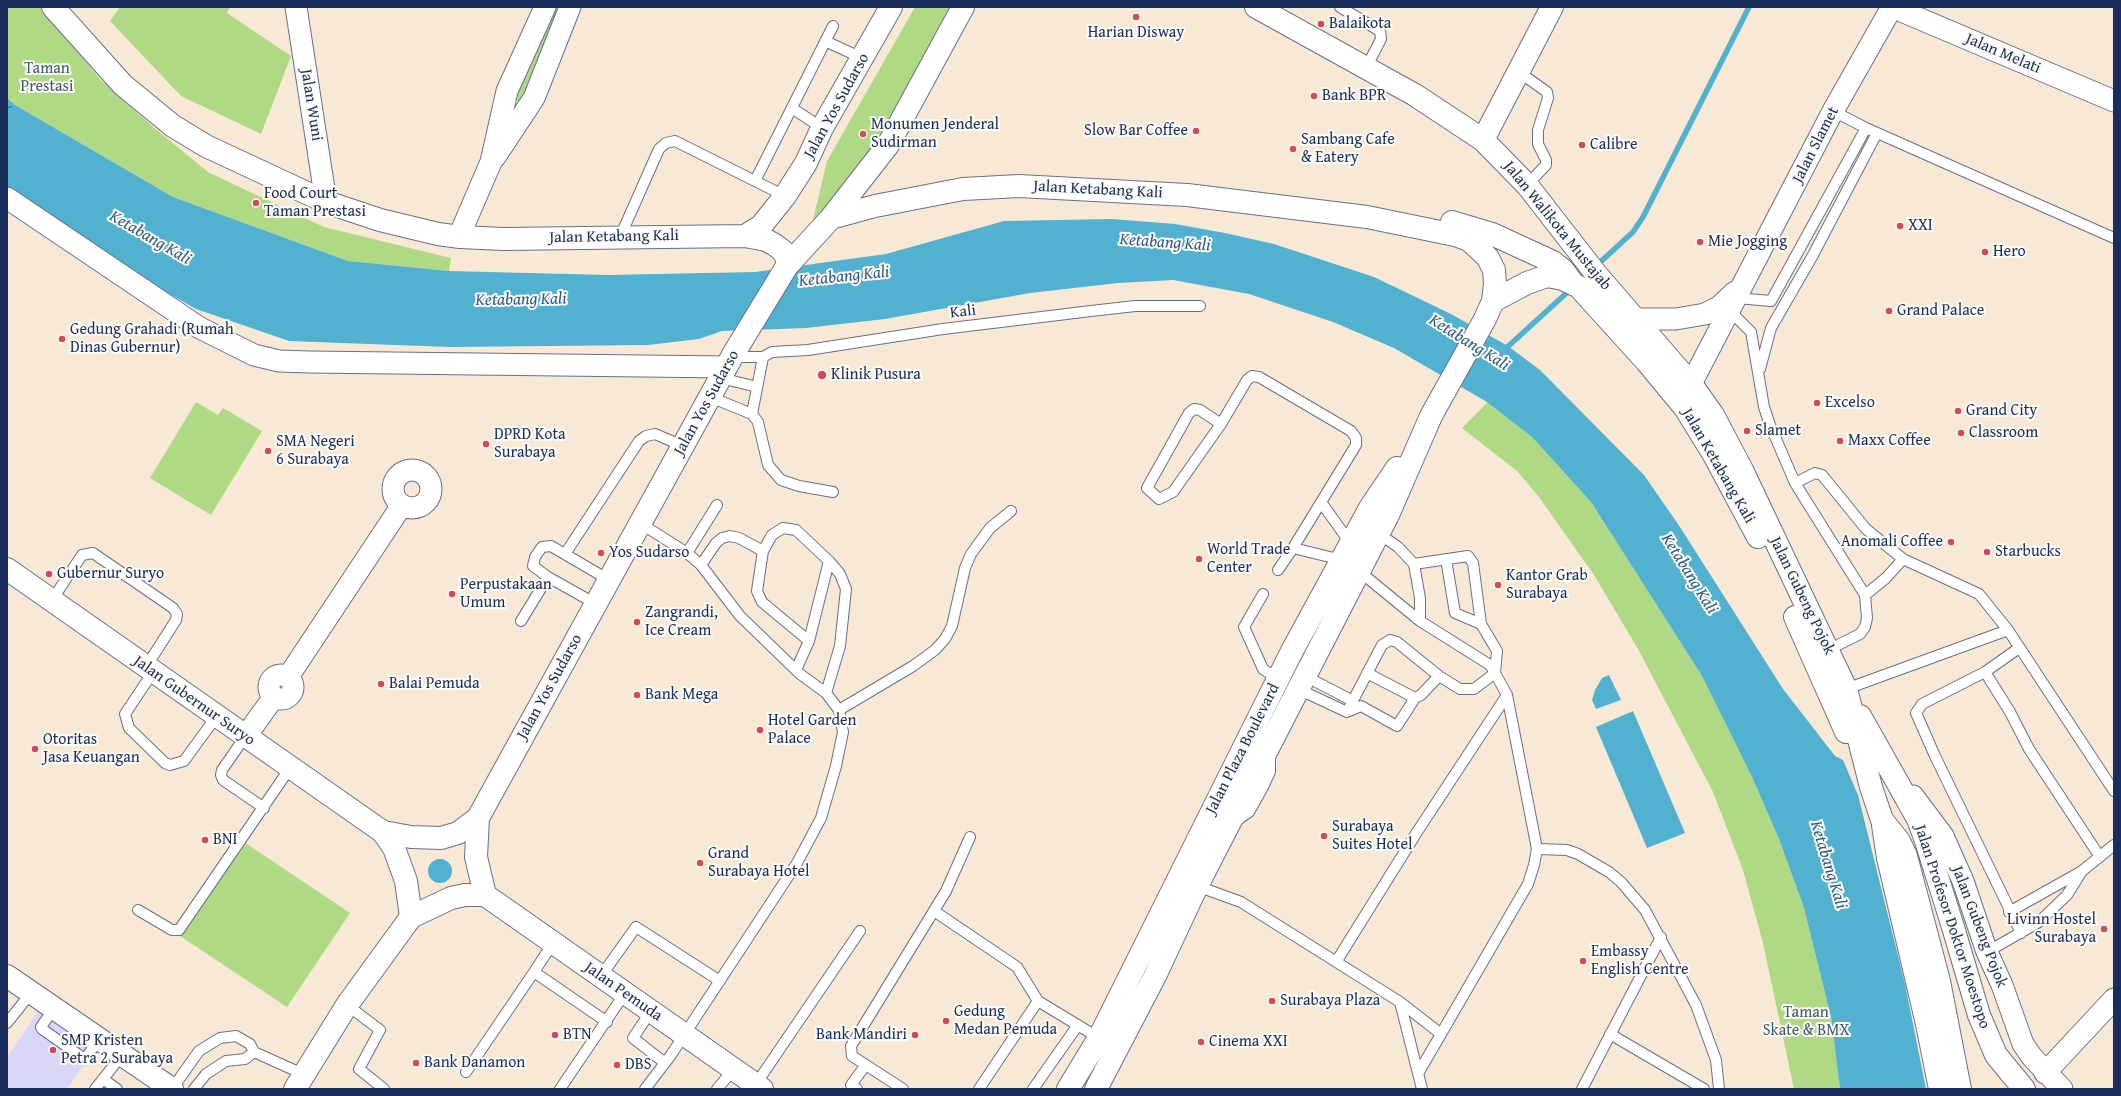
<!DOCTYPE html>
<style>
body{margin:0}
#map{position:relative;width:2121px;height:1096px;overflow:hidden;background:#f8e9d7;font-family:"Gentium Book Plus",serif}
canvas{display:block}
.frame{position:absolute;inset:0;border:8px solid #1b2f5e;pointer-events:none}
</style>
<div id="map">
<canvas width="2121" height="1096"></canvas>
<div class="frame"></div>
</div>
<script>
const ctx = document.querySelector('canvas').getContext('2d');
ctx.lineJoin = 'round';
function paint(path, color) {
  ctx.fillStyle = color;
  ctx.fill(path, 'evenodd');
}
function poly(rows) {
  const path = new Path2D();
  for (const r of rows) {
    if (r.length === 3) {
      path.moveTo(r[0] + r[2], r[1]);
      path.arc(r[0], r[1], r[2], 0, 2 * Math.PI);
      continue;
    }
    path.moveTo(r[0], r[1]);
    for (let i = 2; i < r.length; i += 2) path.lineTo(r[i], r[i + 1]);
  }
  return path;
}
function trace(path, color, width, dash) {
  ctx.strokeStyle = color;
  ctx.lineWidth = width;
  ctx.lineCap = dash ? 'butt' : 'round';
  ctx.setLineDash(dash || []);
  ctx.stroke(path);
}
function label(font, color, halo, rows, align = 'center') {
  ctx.font = font + ' "Gentium Book Plus",serif';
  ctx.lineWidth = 4;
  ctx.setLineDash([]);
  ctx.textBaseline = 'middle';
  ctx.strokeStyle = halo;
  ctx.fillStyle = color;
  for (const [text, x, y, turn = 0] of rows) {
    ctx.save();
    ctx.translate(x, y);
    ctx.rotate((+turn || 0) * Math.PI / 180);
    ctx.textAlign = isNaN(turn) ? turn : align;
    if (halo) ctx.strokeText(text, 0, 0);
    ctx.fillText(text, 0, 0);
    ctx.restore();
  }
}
const built = poly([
 [43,1005,99,1043,67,1089,7,1089,7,1057]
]);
const green = poly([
 [7,7,40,7,101,80,152,126,208,172,324,227,451,258,449,271,348,261,173,197,15,105,7,98],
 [120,7,230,7,227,13,291,56,261,134,181,96,110,21],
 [551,7,565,7,524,103,512,98],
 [915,7,954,7,860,178,812,224,827,161],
 [196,402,218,415,223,408,262,431,211,515,150,478],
 [1488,402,1532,437,1591,502,1702,676,1752,777,1779,839,1804,908,1831,1017,1840,1089,1794,1089,1763,943,1743,870,1713,792,1638,649,1594,575,1539,497,1517,471,1462,428],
 [244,842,350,913,287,1007,180,936]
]);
const water = poly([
 [7,98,15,105,173,197,348,261,449,271,608,275,755,272,886,254,1004,221,1112,219,1175,224,1225,233,1274,244,1374,277,1451,314,1508,346,1540,370,1644,475,1680,527,1783,689,1835,756,1843,760,1858,795,1905,984,1926,1089,1840,1089,1831,1017,1804,908,1779,839,1752,777,1702,676,1591,502,1532,437,1487,402,1394,348,1333,322,1249,294,1173,280,1118,283,1030,293,885,319,806,328,722,331,699,339,648,345,449,347,289,341,196,309,133,273,7,189],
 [1609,675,1621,700,1596,709,1592,700,1595,690,1602,678],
 [1633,711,1685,833,1647,848,1596,727],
 [440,871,12]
]);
const stream = poly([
 [1596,266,1633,232,1643,217,1749,7],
 [1503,351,1572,288]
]);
const ferry = poly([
 [7,108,15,105]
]);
const lane = poly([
 [1340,7,1380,31,1381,39,1366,68],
 [825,41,862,58],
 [1519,72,1547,92,1548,98,1538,130,1538,144,1546,160,1546,165,1527,185],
 [792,108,822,128],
 [1833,111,1866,128],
 [755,181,833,26],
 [620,237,659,149,666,143,675,141,785,196],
 [1737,298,1771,301,1866,128,2114,238],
 [1730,311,1751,332,1764,407,1770,425,1795,483,1865,595,1867,618,1865,627,1860,634,1828,650],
 [732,357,763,357,772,352,808,350,943,329,1091,311,1135,306,1200,306],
 [1760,369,1771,328,1813,255,1877,133],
 [721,378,757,387],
 [710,397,752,414,758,422,768,465,781,480,799,486,833,492],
 [752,414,763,357],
 [1221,424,1200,410,1194,409,1189,413,1147,488,1159,499,1173,492,1221,424,1247,380,1252,376,1259,377,1351,431,1356,438,1356,445,1293,548],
 [1795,483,1815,473,1822,475,1866,529,1903,559],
 [1321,502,1351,544],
 [640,523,687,553,701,565,740,616,800,674,826,693,839,710,843,732,836,766,821,818,797,863,671,1055,645,1089],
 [1378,533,1398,547,1414,564,1420,598,1420,621],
 [687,553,717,505],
 [565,554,639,441,646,436,655,434,683,446],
 [1446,559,1455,613,1481,624],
 [701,565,716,543,722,538,730,536,739,538,763,551],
 [1278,570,1293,548,1342,560],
 [1359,571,1420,621,1490,665,1495,673,1507,695,1537,849,1534,865,1528,884,1419,1072],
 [1263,594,1244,627,1263,669,1278,679],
 [1865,595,1886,578,1903,559,1979,594,2008,630,2114,791],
 [52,600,82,555,93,553,173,608,177,614,176,620,146,667],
 [596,604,548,577,533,566,535,557,542,547,551,546,609,580],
 [521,621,548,577],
 [809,641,829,561],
 [2019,648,1985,672,1922,704,1916,713,1935,756,2021,933],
 [796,670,809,641,762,602,757,591,763,551,772,535,783,528,796,530,829,561,840,574,846,589,840,646,826,693],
 [153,672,125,714,129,728,165,763,170,765,184,761,216,717],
 [1985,672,2010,712,2029,749,2100,857],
 [1367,673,1415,698,1421,695,1439,676],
 [1305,676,1353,701],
 [1298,689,1347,712,1361,706,1397,726,1415,698],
 [1846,689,2008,630],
 [839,710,913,666,935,650,945,639,952,626,965,568,971,554,990,528,1011,511],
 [1347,712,1382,645,1390,640,1397,642,1439,676,1460,689,1474,689,1495,673,1497,651,1481,624,1473,563,1468,556,1414,564],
 [245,737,222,770,221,775,223,780,264,808],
 [1236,821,1249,812,1263,787,1270,772,1270,756],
 [1537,849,1567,850,1578,854,1609,872,1621,882,1645,910,1696,1005,1716,1060,1719,1089],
 [1197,886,1241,902,1400,1002,1422,1089],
 [138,910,172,930,179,930,290,768],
 [934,911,1017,967,1038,1001,1099,1038],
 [2009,912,2082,871,2114,845],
 [553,943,534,972,607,1022],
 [1987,952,2039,922,2067,895,2082,871],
 [1336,962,1417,832,1507,695],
 [601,976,636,927,720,981],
 [1400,1002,1441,1034],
 [347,1005,380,1030,359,1069,384,1089],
 [54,1008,41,1027,42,1029,83,1058,85,1059,99,1039],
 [651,1011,633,1038,665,1063],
 [7,1023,31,993],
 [1610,1034,1704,1089],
 [466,1072,534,972],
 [754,1087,860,931],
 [95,1089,103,1079],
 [117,1089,103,1079,122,1055],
 [172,1089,199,1051,220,1038,236,1036,250,1044,254,1052,303,1074],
 [194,1089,206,1074,226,1061,245,1059,254,1052],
 [560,1089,625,993],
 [717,1089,733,1070],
 [857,1089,851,1085,865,1066],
 [903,1089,852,1056,851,1046,946,891,970,837],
 [979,1089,1038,1001],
 [1033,1089,1078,1025],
 [1582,1089,1661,937]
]);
const street = poly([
 [296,7,326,202],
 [1892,7,2114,101],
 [495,157,534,98,570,7],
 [7,198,200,328,254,355,279,361,310,362,726,367],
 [463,227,491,162,507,91,545,7],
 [1634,319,1676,319,1705,314,1719,307,1735,292],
 [1691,384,1833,111,1892,7],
 [412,489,19],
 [281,687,12],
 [288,677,402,505],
 [245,737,274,697],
 [1913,796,1943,836,1963,881,1987,952,2002,985,2023,1044,2032,1057,2062,1089],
 [2045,1073,2114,999]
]);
const secondary = poly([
 [53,7,123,85,173,126,206,146,326,202,380,220,438,234,460,237,503,239,745,236,766,240,775,245,783,251,789,263],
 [1256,7,1415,95,1483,140,1527,185,1597,275,1691,384,1713,415,1742,470,1846,689,1871,787,1882,820,1899,841,1906,856,1939,981,1960,1089],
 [1483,140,1552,7],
 [831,218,875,206,963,189,1019,186,1187,195,1367,217,1455,235,1469,240,1479,249,1488,258,1494,270,1495,284,1493,301,1485,319,1431,416,1388,515,1197,886,1155,976,1096,1089],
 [1452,222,1492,234,1553,262,1563,270,1571,281],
 [745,236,761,226,785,196,806,163,822,128,891,7],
 [1493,301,1527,283,1547,276,1563,279,1579,287,1647,362,1685,408,1714,455,1758,537],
 [1795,617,1846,732],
 [1860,716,1918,819,1926,841,1953,927],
 [1883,825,1888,858,1927,1024,1940,1089],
 [383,832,411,837,441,838,458,833,478,818],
 [485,895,476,857,478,818,734,353,787,266,831,218,888,145,963,7],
 [411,917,451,898,465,895,485,895,762,1089],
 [7,976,172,1089],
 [1068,1089,1099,1038,1292,651,1370,508,1397,468]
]);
const primary = poly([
 [7,569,383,832,394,848,406,881,411,917,347,1005,295,1089],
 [1953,927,1979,1015,1996,1055,2024,1089]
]);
const markers = [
 [1136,17,4,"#d1495b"],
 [1321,24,4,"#d1495b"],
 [1314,96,4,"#d1495b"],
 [1196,131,4,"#d1495b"],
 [863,134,4,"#d1495b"],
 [1582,145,4,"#d1495b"],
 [1293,149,4,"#d1495b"],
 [256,203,4,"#d1495b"],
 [1900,226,4,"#d1495b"],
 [1700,242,4,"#d1495b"],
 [1985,252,4,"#d1495b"],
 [1889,311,4,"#d1495b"],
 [62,339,4,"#d1495b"],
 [822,375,5,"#d1495b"],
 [1817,403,4,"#d1495b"],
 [1958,411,4,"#d1495b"],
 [1747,431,4,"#d1495b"],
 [1961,433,4,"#d1495b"],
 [1840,441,4,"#d1495b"],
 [486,444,4,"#d1495b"],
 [268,451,4,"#d1495b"],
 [1951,542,4,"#d1495b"],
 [1987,552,4,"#d1495b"],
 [601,553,4,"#d1495b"],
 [1199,559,4,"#d1495b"],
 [49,574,4,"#d1495b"],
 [1498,585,4,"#d1495b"],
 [452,594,4,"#d1495b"],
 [637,622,4,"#d1495b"],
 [381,684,4,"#d1495b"],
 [637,695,4,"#d1495b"],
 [760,730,4,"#d1495b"],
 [35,749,4,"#d1495b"],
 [1324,836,4,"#d1495b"],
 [205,840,4,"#d1495b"],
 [700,863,4,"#d1495b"],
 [2104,929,4,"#d1495b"],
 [1583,961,4,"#d1495b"],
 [1272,1001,4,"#d1495b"],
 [946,1021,4,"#d1495b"],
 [555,1035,4,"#d1495b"],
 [915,1035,4,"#d1495b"],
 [1201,1042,4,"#d1495b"],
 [53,1050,4,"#d1495b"],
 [416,1063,4,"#d1495b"],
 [617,1065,4,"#d1495b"]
];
const poiNames = [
 ["Balaikota",1329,24],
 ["Harian Disway",1136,33,"center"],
 ["Bank BPR",1322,96],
 ["Monumen Jenderal",871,125],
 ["Sudirman",871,143],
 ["Slow Bar Coffee",1188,131,"right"],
 ["Sambang Cafe",1301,140],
 ["& Eatery",1301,158],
 ["Calibre",1590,145],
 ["Food Court",264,194],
 ["Taman Prestasi",264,212],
 ["XXI",1908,226],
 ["Mie Jogging",1708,242],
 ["Hero",1993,252],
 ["Grand Palace",1897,311],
 ["Gedung Grahadi (Rumah",70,330],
 ["Dinas Gubernur)",70,348],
 ["Klinik Pusura",831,375],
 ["Excelso",1825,403],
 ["Grand City",1966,411],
 ["Slamet",1755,431],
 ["Classroom",1969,433],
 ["DPRD Kota",494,435],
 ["Surabaya",494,453],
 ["Maxx Coffee",1848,441],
 ["SMA Negeri",276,442],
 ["6 Surabaya",276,460],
 ["Anomali Coffee",1943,542,"right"],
 ["World Trade",1207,550],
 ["Center",1207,568],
 ["Starbucks",1995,552],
 ["Yos Sudarso",609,553],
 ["Gubernur Suryo",57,574],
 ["Kantor Grab",1506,576],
 ["Surabaya",1506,594],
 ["Perpustakaan",460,585],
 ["Umum",460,603],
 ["Zangrandi,",645,613],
 ["Ice Cream",645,631],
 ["Balai Pemuda",389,684],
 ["Bank Mega",645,695],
 ["Hotel Garden",768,721],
 ["Palace",768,739],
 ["Otoritas",43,740],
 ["Jasa Keuangan",43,758],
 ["Surabaya",1332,827],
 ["Suites Hotel",1332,845],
 ["BNI",213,840],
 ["Grand",708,854],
 ["Surabaya Hotel",708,872],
 ["Livinn Hostel",2096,920,"right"],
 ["Surabaya",2096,938,"right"],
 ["Embassy",1591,952],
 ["English Centre",1591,970],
 ["Surabaya Plaza",1280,1001],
 ["Gedung",954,1012],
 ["Medan Pemuda",954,1030],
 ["BTN",563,1035],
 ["Bank Mandiri",907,1035,"right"],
 ["SMP Kristen",61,1041],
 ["Petra 2 Surabaya",61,1059],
 ["Cinema XXI",1209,1042],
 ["Bank Danamon",424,1063],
 ["DBS",625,1065]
];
const streetNames = [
 ["Jalan Melati",2003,54,23],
 ["Jalan Wuni",311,105,81],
 ["Jalan Yos Sudarso",837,106,-61],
 ["Jalan Slamet",1816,145,-63],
 ["Jalan Ketabang Kali",1098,190,3],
 ["Jalan Walikota Mustajab",1557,226,51],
 ["Jalan Ketabang Kali",614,237,-1],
 ["Kali",963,312,-7],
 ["Jalan Yos Sudarso",707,403,-61],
 ["Jalan Ketabang Kali",1718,466,60],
 ["Jalan Gubeng Pojok",1802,596,64],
 ["Jalan Yos Sudarso",550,687,-61],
 ["Jalan Gubernur Suryo",194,701,35],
 ["Jalan Plaza Boulevard",1243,749,-63],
 ["Jalan Profesor Doktor Moestopo",1952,927,72],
 ["Jalan Gubeng Pojok",1979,927,69],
 ["Jalan Pemuda",623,992,35]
];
const parkNames = [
 ["Taman",47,69],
 ["Prestasi",47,87],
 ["Taman",1806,1013],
 ["Skate & BMX",1806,1031]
];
const waterNames = [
 ["Ketabang Kali",150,238,30],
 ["Ketabang Kali",1165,243,4],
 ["Ketabang Kali",844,277,-6],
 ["Ketabang Kali",521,300,-1],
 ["Ketabang Kali",1469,343,32],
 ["Ketabang Kali",1689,574,58],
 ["Ketabang Kali",1828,865,73]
];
paint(built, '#dad6f7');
paint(green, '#afd984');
paint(water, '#52b1d1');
trace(stream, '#52b1d1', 5.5);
trace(ferry, '#2e5c86', 1, [5, 4]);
trace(lane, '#687088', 12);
trace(street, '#687088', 23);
trace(secondary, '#687088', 24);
trace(primary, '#687088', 24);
trace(lane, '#fff', 10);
trace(street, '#fff', 21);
trace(secondary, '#fff', 22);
trace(primary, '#fff', 22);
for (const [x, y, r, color] of markers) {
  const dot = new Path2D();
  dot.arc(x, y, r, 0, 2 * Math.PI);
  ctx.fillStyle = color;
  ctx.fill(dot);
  trace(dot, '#fdfcf7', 1.5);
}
label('16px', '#1b2f5e', '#fdfcf7', poiNames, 'left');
label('16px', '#1b2f5e', '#fdfcf7', streetNames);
label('16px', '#405a68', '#fdfcf7', parkNames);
label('italic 17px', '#2e5c86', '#fdfcf7', waterNames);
</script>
